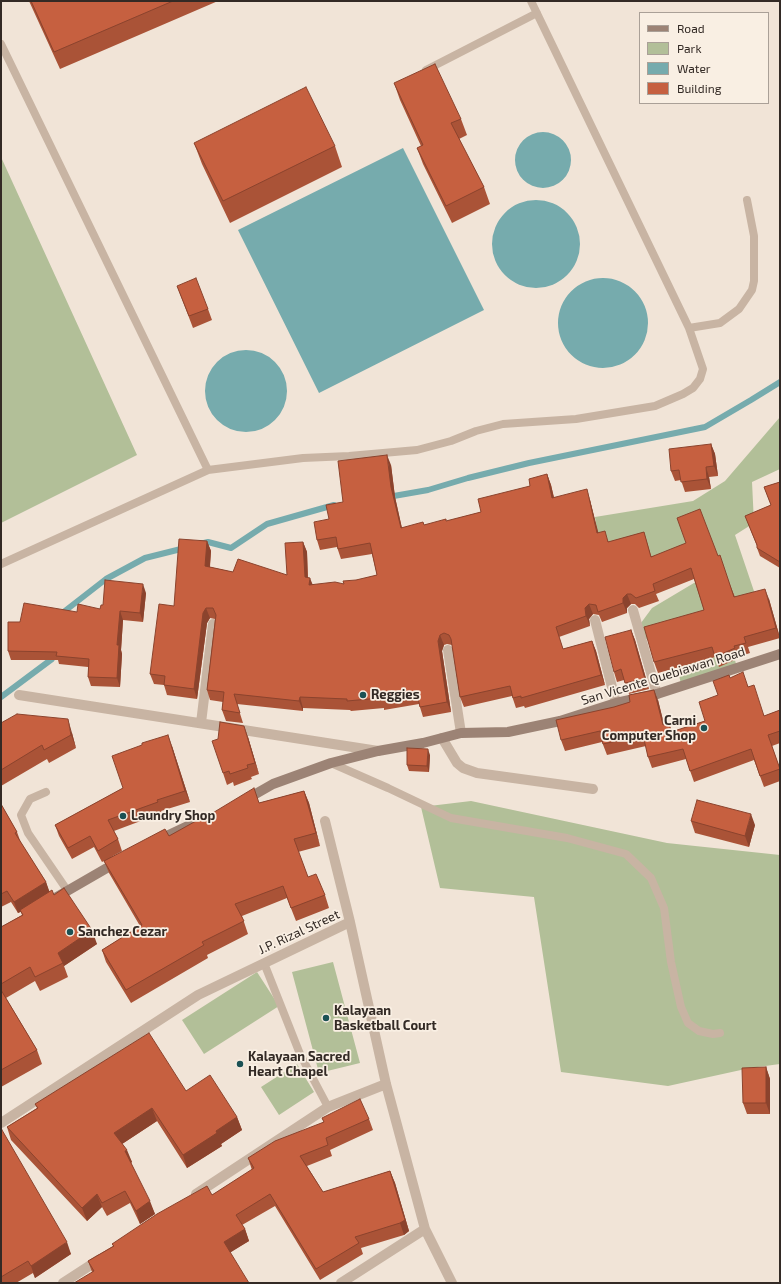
<!DOCTYPE html>
<style>
body{margin:0}
#map{position:relative;width:781px;height:1284px;overflow:hidden;background:#f1e4d7;font-family:"Exo 2",sans-serif}
canvas{display:block}
.frame{position:absolute;inset:0;border:2px solid #332a25;pointer-events:none}
.legend{position:absolute;left:639px;top:12px;width:130px;height:92px;box-sizing:border-box;background:#f9efe3;border:1px solid #aaa097;margin:0;padding:5px 7px;list-style:none;font-size:12px;color:#332a25}
.legend li{display:flex;align-items:center;gap:8px;height:20px}
.legend b{width:20px;border:1px solid #aaa097}
</style>
<div id="map">
<canvas width="781" height="1284"></canvas>
<div class="frame"></div>
<ul class="legend">
<li><b style="height:5px;background:#9c8375"></b>Road</li>
<li><b style="height:11px;background:#b2bf98"></b>Park</li>
<li><b style="height:11px;background:#76abad"></b>Water</li>
<li><b style="height:11px;background:#c66040"></b>Building</li>
</ul>
</div>
<script>
const ctx = document.querySelector('canvas').getContext('2d');
ctx.lineJoin = 'round';
function paint(path, color) {
  ctx.fillStyle = color;
  ctx.fill(path, 'evenodd');
}
function poly(rows) {
  const path = new Path2D();
  for (const r of rows) {
    if (r.length === 3) {
      path.moveTo(r[0] + r[2], r[1]);
      path.arc(r[0], r[1], r[2], 0, 2 * Math.PI);
      continue;
    }
    path.moveTo(r[0], r[1]);
    for (let i = 2; i < r.length; i += 2) path.lineTo(r[i], r[i + 1]);
  }
  return path;
}
function trace(path, color, width, dash) {
  ctx.strokeStyle = color;
  ctx.lineWidth = width;
  ctx.lineCap = dash ? 'butt' : 'round';
  ctx.setLineDash(dash || []);
  ctx.stroke(path);
}
function label(font, color, halo, rows, align = 'center') {
  ctx.font = font + ' "Exo 2",sans-serif';
  ctx.lineWidth = 3.5;
  ctx.setLineDash([]);
  ctx.textBaseline = 'middle';
  ctx.strokeStyle = halo;
  ctx.fillStyle = color;
  for (const [text, x, y, turn = 0] of rows) {
    ctx.save();
    ctx.translate(x, y);
    ctx.rotate((+turn || 0) * Math.PI / 180);
    ctx.textAlign = isNaN(turn) ? turn : align;
    if (halo) ctx.strokeText(text, 0, 0);
    ctx.fillText(text, 0, 0);
    ctx.restore();
  }
}
const green = poly([
 [1,157,137,455,1,523],
 [780,417,780,469,752,482,754,523,735,535,758,603,723,612,737,668,681,684,669,633,643,640,638,627,652,608,704,577,605,588,595,517,693,501,725,481],
 [471,801,667,843,780,855,780,1064,750,1068,668,1086,561,1072,534,897,440,888,421,807],
 [333,962,360,1063,319,1073,292,972],
 [257,972,279,1006,204,1054,182,1020],
 [297,1064,314,1092,279,1115,261,1087]
]);
const water = poly([
 [543,160,28],
 [403,148,484,310,319,393,238,230],
 [536,244,44],
 [603,323,45],
 [246,391,41]
]);
const stream = poly([
 [388,497,428,490,468,478,529,463,705,427,751,400,780,382],
 [200,544,208,542,231,548,267,524,334,505],
 [61,614,106,579,145,558,185,548],
 [1,697,52,659,53,654]
]);
const lane = poly([
 [1,44,208,470],
 [426,70,537,13],
 [689,328,720,323,739,309,752,290,754,281,754,236,747,200],
 [1,564,208,470,303,458,349,456,417,450,451,441,476,431,503,424,576,419,655,406,683,394,693,388,700,379,703,369,689,328,531,1],
 [331,763,388,788,451,818,567,838,626,854,651,878,664,908,671,962,681,1007,688,1023,699,1031,713,1034,720,1033],
 [46,792,30,799,21,815,28,833,67,890],
 [264,963,300,1054,328,1107]
]);
const street = poly([
 [633,610,657,694],
 [595,620,616,703],
 [448,650,461,733],
 [19,695,378,751],
 [201,723,213,624],
 [442,738,457,763,463,768,477,773,593,789],
 [325,821,350,922,386,1084,425,1229,452,1283],
 [1,1123,198,995,350,922],
 [196,1194,328,1107,386,1084],
 [63,1283,100,1259],
 [341,1283,425,1229]
]);
const secondary = poly([
 [245,800,273,784,331,763,378,751,423,743,461,733,508,732,560,721,616,703,657,694,780,654],
 [156,841,190,825],
 [55,898,119,861]
]);
const wall = poly([
 [29,1,218,1,60,69],
 [394,83,461,119,467,135,459,139,484,187,490,204,452,223,423,164,417,148,421,146,400,100],
 [194,143,335,146,342,167,230,223,202,164],
 [177,286,208,309,212,320,193,328],
 [711,444,715,454,718,476,709,477,711,489,685,492,681,480,675,481,671,471],
 [391,465,395,497,402,528,424,525,447,521,481,512,530,486,547,474,551,485,554,497,590,500,598,533,609,542,644,532,651,556,718,556,735,597,769,599,780,638,748,647,750,653,738,657,739,658,719,667,715,657,658,673,654,662,704,610,694,579,656,594,659,601,639,608,635,604,631,604,627,608,627,613,602,622,599,615,593,614,589,619,590,626,559,637,563,649,592,641,596,651,605,685,525,708,524,706,516,708,512,696,464,707,460,697,452,645,447,644,444,645,442,651,451,712,423,717,419,704,384,710,384,708,351,711,350,710,303,708,303,711,237,704,243,723,226,721,222,710,223,702,210,700,207,690,215,619,210,618,207,623,197,699,167,695,164,685,154,684,150,674,174,606,207,541,211,551,210,567,233,572,287,575,303,542,307,552,308,578,313,585,344,584,377,575,372,554,341,559,337,547,320,550,317,540,329,519,343,502],
 [780,482,780,568,760,556,757,548,757,546,745,516,771,505,764,487],
 [146,593,143,622,123,620,121,650,122,654,120,687,91,686,88,677,88,667,59,664,58,660,11,660,8,651,20,622,77,612,100,609],
 [631,630,635,640,649,689,629,694,624,680,617,682,614,672],
 [730,678,748,686,764,716,780,710,780,743,772,746,780,770,780,781,764,787,754,760,694,782,686,759,652,768,648,757,646,746,607,755,602,742,565,751,561,740,658,700,664,725,669,723,672,732,705,721,718,695],
 [1,723,72,733,76,748,49,763,47,759,1,786],
 [248,737,259,774,251,777,252,779,234,786,233,782,227,785,223,773],
 [172,746,190,802,161,811,162,813,114,831,118,839,122,851,111,857,169,836,206,817,304,791,309,803,320,846,298,852,308,877,325,895,329,908,296,921,287,898,242,916,248,934,207,955,208,958,131,1003,106,962,102,950,140,926,109,873,104,861,102,862,94,847,72,859,59,836,55,825,123,788],
 [430,755,429,772,409,771,407,765],
 [1,804,17,832,21,843,46,882,49,892,54,895,97,944,64,966,68,977,40,991,35,981,6,998,37,1050,42,1064,1,1087,1,927,22,915,21,912,18,913,11,902,1,907],
 [691,821,755,825,749,847,695,833],
 [766,1067,770,1079,770,1114,747,1114,743,1103],
 [186,1091,237,1117,242,1130,221,1144,222,1146,187,1168,157,1121,122,1144,132,1162,131,1163,155,1214,140,1224,130,1203,107,1216,102,1207,87,1221,11,1140,7,1127,37,1108,35,1104],
 [322,1118,369,1119,373,1130,330,1150,332,1156,307,1166,323,1192,390,1171,395,1183,409,1231,404,1235,361,1248,363,1254,320,1280,275,1206,242,1225,245,1229,249,1241,230,1252,92,1272,88,1261,113,1246,112,1244,212,1195,252,1170,248,1158,324,1122],
 [1,1131,71,1254,35,1278,33,1273,16,1283,1,1283]
]);
const shadedWall = poly([
 [711,444,715,454,718,476,714,466],
 [387,455,391,465,395,497,404,538,401,528,391,487],
 [706,467,709,477,711,489,707,479],
 [547,474,551,485,556,508,552,498],
 [587,489,590,500,601,543,597,533],
 [207,541,211,551,209,576,205,566],
 [303,542,307,552,308,588,305,577],
 [310,578,314,588,309,585],
 [143,584,146,593,143,622,140,613],
 [765,589,769,599,780,638,776,628],
 [627,594,631,604,627,608,627,613,623,603,623,598],
 [589,604,593,614,589,619,590,626,586,616,585,608],
 [206,608,210,618,207,623,197,699,194,689,203,613],
 [120,611,123,620,121,650,122,654,120,687,117,678,117,645],
 [631,630,635,640,649,689,645,679],
 [440,635,444,645,442,651,451,712,447,702,438,641],
 [592,641,596,651,605,685,601,675],
 [654,690,658,700,667,736,663,725],
 [300,697,303,708,303,711,299,701],
 [68,719,72,733,76,748,71,735],
 [244,726,248,737,259,774,255,763],
 [168,735,172,746,190,802,185,791],
 [428,749,430,755,429,772,427,766],
 [304,791,309,803,320,846,316,833],
 [751,814,755,825,749,847,745,836],
 [46,882,50,893,18,913,14,902],
 [92,930,97,944,64,966,58,953],
 [766,1067,770,1079,770,1114,766,1103],
 [152,1108,157,1121,119,1146,114,1133],
 [237,1117,242,1130,221,1144,222,1146,187,1168,183,1155,216,1131],
 [127,1150,132,1162,129,1164,125,1151],
 [390,1171,395,1183,409,1231,404,1235,400,1223],
 [97,1194,102,1207,87,1221,82,1208],
 [150,1201,155,1214,140,1224,136,1211],
 [245,1229,249,1241,228,1254,224,1242],
 [67,1242,71,1254,35,1278,31,1266]
]);
const building = poly([
 [31,1,173,1,54,52,31,1],
 [435,64,461,119,451,123,484,187,446,206,417,148,423,145,394,83,435,64],
 [306,87,335,146,223,201,194,143,306,87],
 [196,278,208,309,189,316,177,286,196,278],
 [711,444,714,466,706,467,707,479,681,482,679,470,671,471,669,449,711,444],
 [387,455,391,487,401,528,423,522,424,525,446,519,446,521,481,512,478,499,530,486,529,479,547,474,552,498,587,489,597,533,605,531,608,542,644,532,651,557,686,543,677,518,700,509,718,556,720,555,734,597,765,589,776,628,744,637,746,643,734,646,735,648,715,657,712,647,654,662,644,627,704,610,691,568,653,584,655,591,636,598,631,594,627,594,623,598,623,603,598,612,596,605,589,604,585,608,586,616,556,627,563,649,592,641,601,675,521,698,521,696,513,698,510,686,460,697,451,639,449,635,444,633,440,635,438,641,447,702,420,707,417,694,381,700,380,698,347,701,347,699,300,697,299,701,234,694,240,713,222,710,224,692,207,690,216,615,213,608,206,608,203,613,194,689,164,685,165,676,150,674,159,604,174,606,179,539,207,541,205,566,233,572,238,559,287,575,285,543,303,542,305,577,310,578,309,585,335,582,344,584,343,581,356,580,377,575,370,543,338,549,336,537,317,540,314,522,329,519,326,505,343,502,338,461,387,455],
 [780,482,780,562,757,548,757,545,745,516,771,505,764,487,780,482],
 [105,580,143,584,140,613,120,611,117,645,119,645,117,678,88,677,89,659,56,656,57,652,8,651,8,622,20,622,24,603,77,612,78,604,100,609,101,605,103,605,105,580],
 [631,630,645,679,625,683,621,669,614,672,605,637,631,630],
 [743,672,748,687,754,685,764,716,780,710,780,731,768,735,780,769,760,776,751,749,690,771,683,749,648,757,643,735,603,744,600,731,561,740,556,720,614,707,630,702,629,695,654,690,663,725,669,723,671,732,705,721,699,702,718,695,713,681,729,675,730,678,743,672],
 [17,714,68,719,71,735,44,750,42,745,1,770,1,723,17,714],
 [220,722,244,726,255,763,247,765,248,768,230,774,229,771,223,773,212,741,218,739,220,722],
 [168,735,185,791,157,800,158,802,108,820,118,839,98,851,90,836,68,848,55,825,123,788,112,756,142,745,142,743,168,735],
 [407,748,428,749,427,766,407,765,407,748],
 [254,788,259,803,304,791,316,833,294,839,308,877,316,874,325,895,291,908,283,886,235,904,244,921,202,942,204,945,126,990,102,950,142,925,104,861,165,829,169,836,205,816,206,817,254,788],
 [697,800,751,814,745,836,691,821,697,800],
 [1,804,17,832,15,833,46,882,14,902,7,891,1,894,1,804],
 [64,888,92,930,58,953,63,963,35,977,30,967,1,984,1,927,23,915,20,910,52,890,54,895,64,888],
 [1,990,37,1050,1,1070,1,990],
 [149,1033,186,1091,210,1075,237,1117,216,1131,217,1133,183,1155,152,1108,114,1133,127,1150,125,1151,150,1201,136,1211,125,1191,102,1203,97,1194,82,1208,7,1127,38,1108,35,1104,149,1033],
 [766,1067,766,1103,743,1103,742,1068,766,1067],
 [360,1099,369,1119,326,1138,328,1145,300,1156,323,1192,390,1171,405,1220,400,1223,355,1237,359,1243,316,1269,270,1194,236,1215,245,1229,224,1242,249,1283,74,1283,94,1271,88,1261,114,1246,112,1244,157,1214,207,1186,212,1195,254,1168,248,1158,275,1141,324,1122,322,1118,360,1099],
 [2,1130,67,1242,31,1266,28,1261,1,1277,1,1131,2,1130]
]);
const markers = [
 [363,695,4,"#1b5154"],
 [704,728,4,"#1b5154"],
 [123,816,4,"#1b5154"],
 [70,932,4,"#1b5154"],
 [326,1018,4,"#1b5154"],
 [240,1064,4,"#1b5154"]
];
const streetNames = [
 ["San Vicente Quebiawan Road",663,676,-17],
 ["J.P. Rizal Street",299,932,-25]
];
const poiNames = [
 ["Reggies",371,695],
 ["Carni",696,721,"right"],
 ["Computer Shop",696,736,"right"],
 ["Laundry Shop",131,816],
 ["Sanchez Cezar",78,932],
 ["Kalayaan",334,1011],
 ["Basketball Court",334,1026],
 ["Kalayaan Sacred",248,1057],
 ["Heart Chapel",248,1072]
];
paint(green, '#b2bf98');
paint(water, '#76abad');
trace(stream, '#76abad', 6);
trace(lane, '#c8b4a3', 8);
trace(street, '#c8b4a3', 10);
trace(secondary, '#9c8375', 10);
paint(wall, '#aa5337');
paint(shadedWall, '#8b432d');
paint(building, '#c66040');
trace(building, '#8b432d', 1);
for (const [x, y, r, color] of markers) {
  const dot = new Path2D();
  dot.arc(x, y, r, 0, 2 * Math.PI);
  ctx.fillStyle = color;
  ctx.fill(dot);
  trace(dot, '#f9efe3', 1.5);
}
label('13px', '#332a25', '#f9efe3', streetNames);
label('bold 13px', '#332a25', '#f9efe3', poiNames, 'left');
</script>
